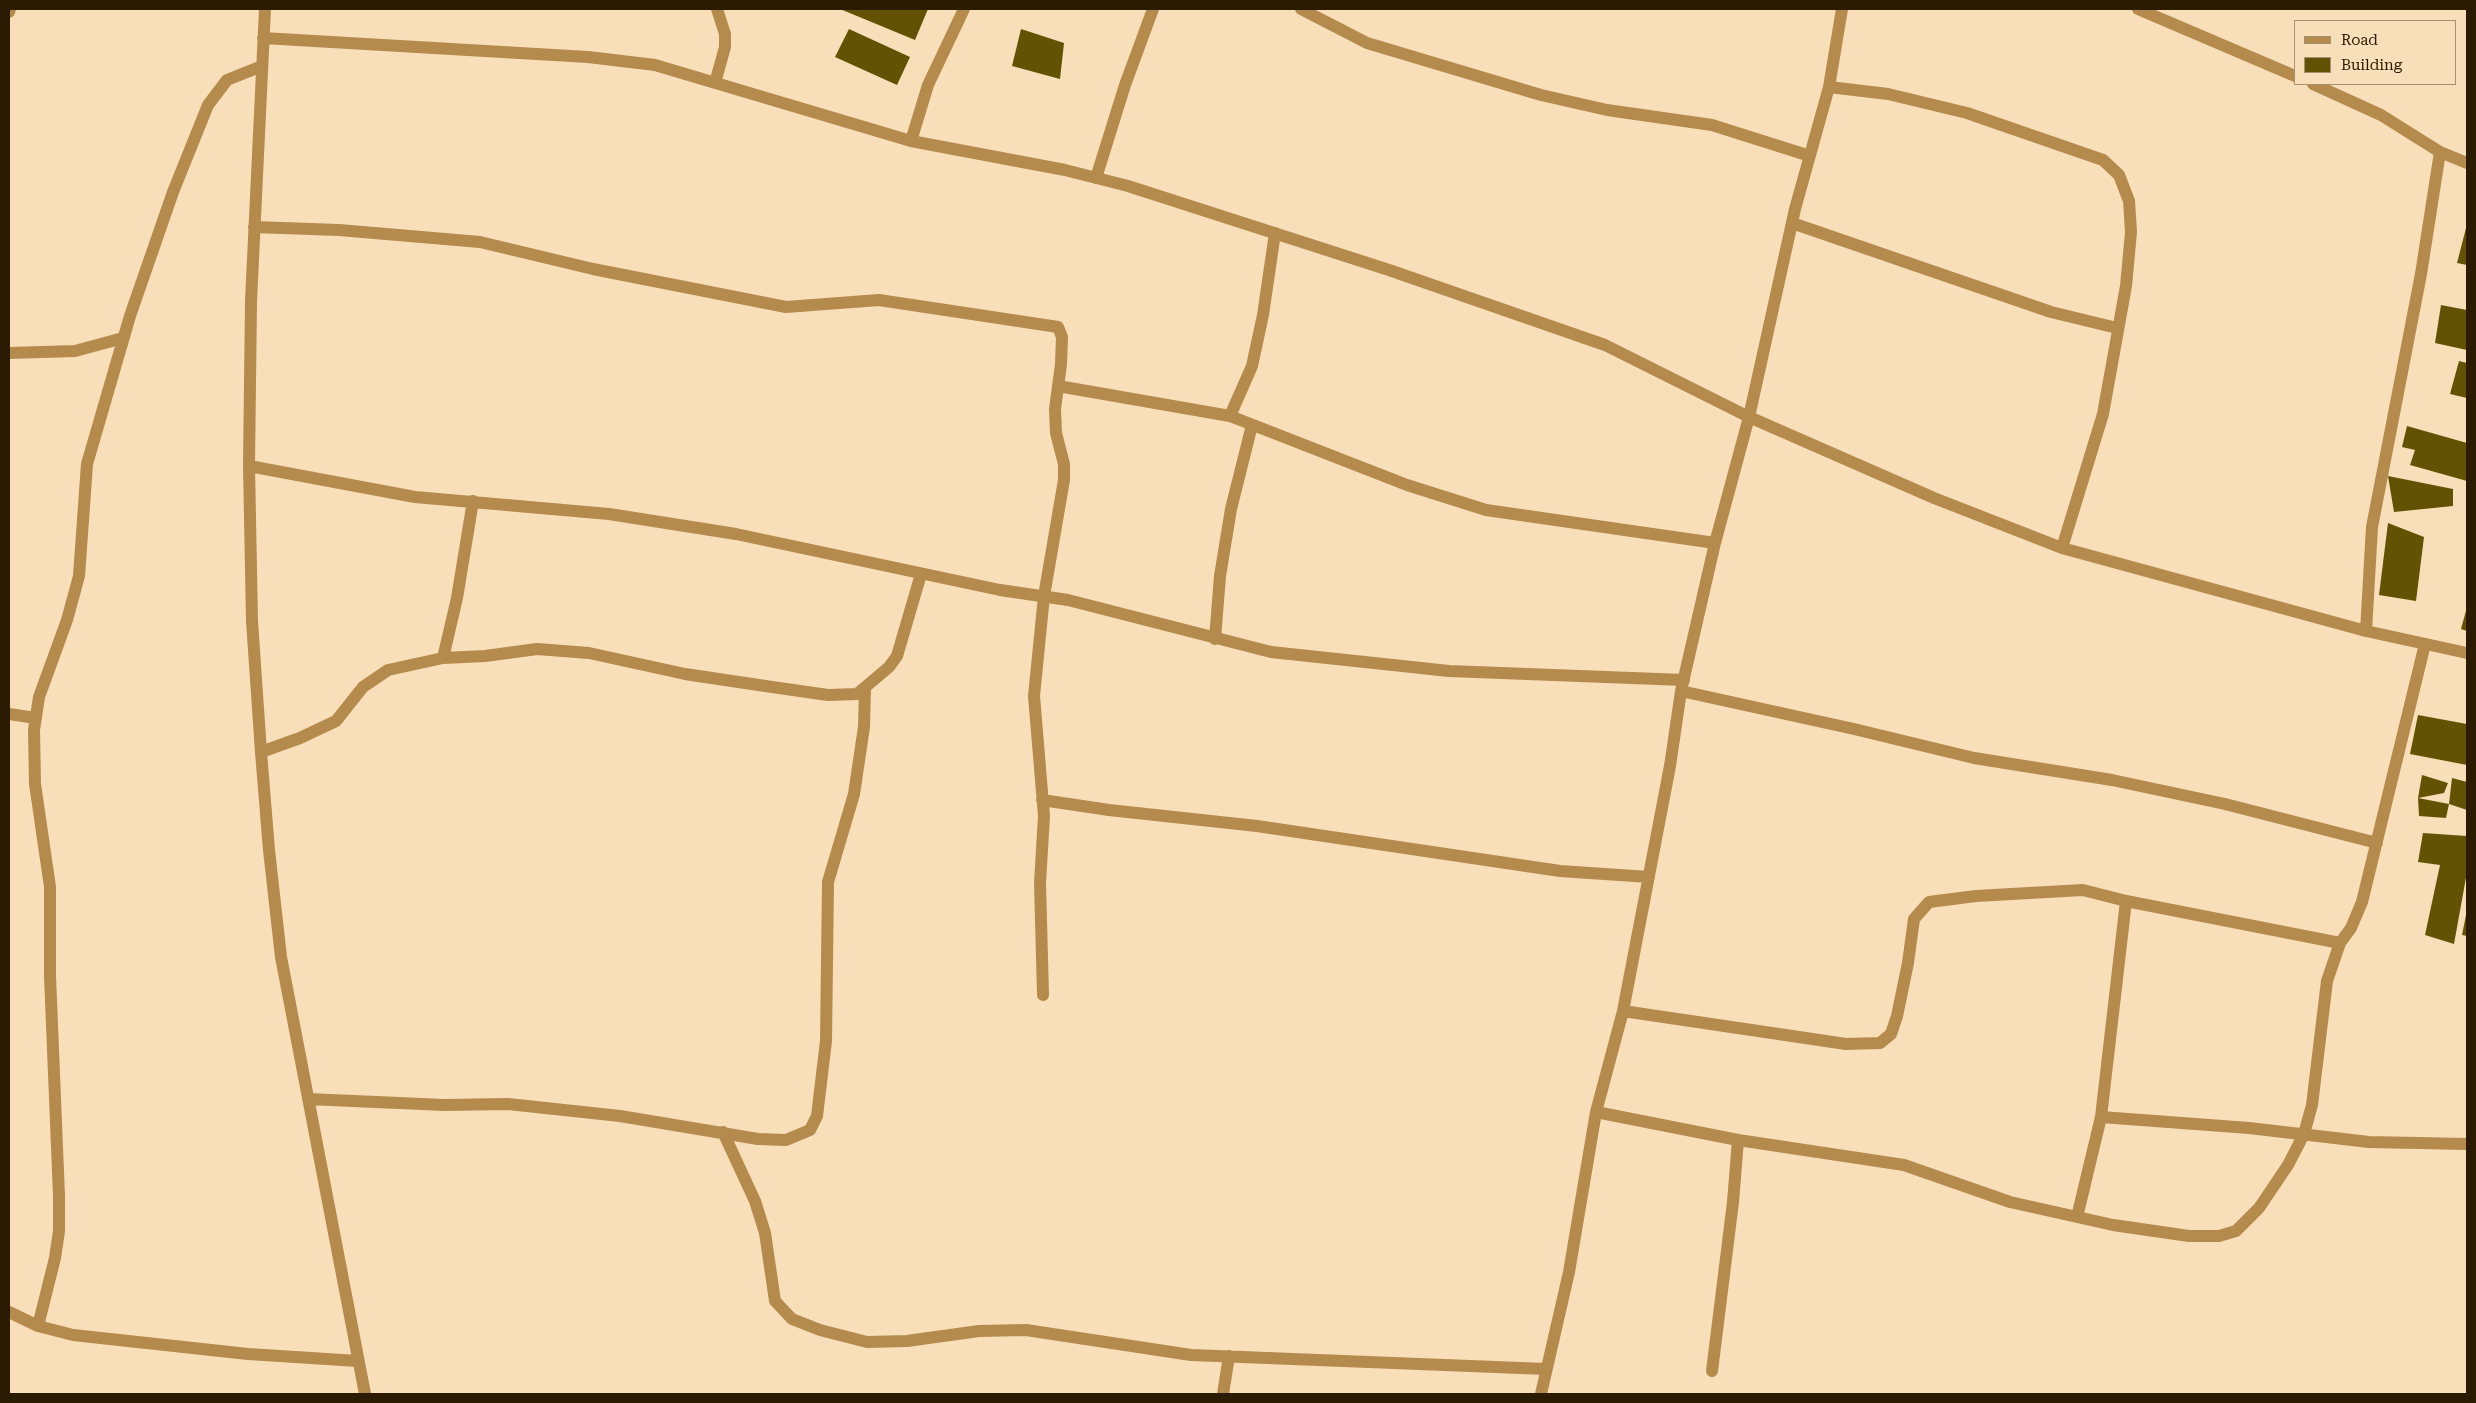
<!DOCTYPE html>
<style>
body{margin:0}
#map{position:relative;width:2476px;height:1403px;overflow:hidden;background:#f9deba;font-family:"Roboto Serif",serif}
canvas{display:block}
.frame{position:absolute;inset:0;border:10px solid #2b1b02;pointer-events:none}
.legend{position:absolute;left:2294px;top:20px;width:162px;height:65px;box-sizing:border-box;background:#f9deba;border:1px solid #a79070;margin:0;padding:6px 9px;list-style:none;font-size:15px;color:#2b1b02}
.legend li{display:flex;align-items:center;gap:10px;height:25px}
.legend b{width:25px;border:1px solid #a79070}
</style>
<div id="map">
<canvas width="2476" height="1403"></canvas>
<div class="frame"></div>
<ul class="legend">
<li><b style="height:6px;background:#b48a4d"></b>Road</li>
<li><b style="height:14px;background:#625204"></b>Building</li>
</ul>
</div>
<script>
const ctx = document.querySelector('canvas').getContext('2d');
ctx.lineJoin = 'round';
function paint(path, color) {
  ctx.fillStyle = color;
  ctx.fill(path, 'evenodd');
}
function poly(rows) {
  const path = new Path2D();
  for (const r of rows) {
    path.moveTo(r[0], r[1]);
    for (let i = 2; i < r.length; i += 2) path.lineTo(r[i], r[i + 1]);
  }
  return path;
}
function trace(path, color, width, dash) {
  ctx.strokeStyle = color;
  ctx.lineWidth = width;
  ctx.lineCap = dash ? 'butt' : 'round';
  ctx.setLineDash(dash || []);
  ctx.stroke(path);
}
const building = poly([
 [840,9,928,9,915,40],
 [849,29,910,57,897,85,835,57],
 [1021,29,1064,43,1060,79,1012,66],
 [2466,228,2467,229,2467,265,2457,263],
 [2441,305,2467,310,2467,350,2435,343],
 [2459,361,2467,363,2467,398,2450,394],
 [2407,426,2467,443,2467,481,2410,465,2415,450,2402,447],
 [2388,476,2453,489,2453,506,2394,512],
 [2388,523,2424,537,2416,601,2379,595],
 [2467,607,2467,631,2461,629],
 [2418,715,2467,724,2467,765,2410,754],
 [2422,775,2448,783,2444,793,2418,798,2449,804,2446,818,2419,816,2418,798],
 [2452,778,2467,782,2467,810,2449,804],
 [2423,833,2467,836,2467,872,2454,944,2425,935,2440,865,2418,862],
 [2466,915,2467,915,2467,936,2462,935]
]);
const minor = poly([
 [265,9,251,301,249,466,252,621,261,752,269,850,281,957,365,1394],
 [1301,9,1367,43,1541,95,1607,110,1712,125,1810,156],
 [2138,9,2295,76],
 [9,12,10,9],
 [263,38,588,57,655,65,911,141,1065,170,1128,186,1389,270,1605,345,1749,417,1934,498,2062,548,2366,631,2467,653],
 [715,83,725,47,725,34,717,9],
 [2313,84,2381,115,2440,152,2467,163],
 [1829,87,1888,94,1967,113,2103,160,2119,175,2129,201,2131,232,2126,286,2103,414,2062,548],
 [911,141,928,85,964,9],
 [1096,178,1125,85,1153,9],
 [1792,223,2051,312,2117,328],
 [254,227,339,230,480,242,593,269,786,307,879,300,1058,327,1062,337,1061,364,1055,409,1056,433,1064,464,1064,480,1044,596,1034,696,1044,816,1040,883,1043,995],
 [9,353,75,351,123,338],
 [1058,386,1230,416,1407,485,1486,510,1715,543],
 [1230,416,1252,366,1263,315,1275,233],
 [249,466,415,497,609,514,736,534,1000,590,1068,600,1271,652,1449,671,1684,680],
 [2366,631,2372,527,2421,274,2440,152],
 [1215,639,1220,576,1231,509,1252,425],
 [443,658,457,598,473,501],
 [1681,691,1854,729,1974,758,2112,780,2225,804,2377,843],
 [9,714,36,718],
 [261,752,300,738,336,721,363,687,388,670,443,658,485,656,537,649,589,653,685,674,772,687,828,695,857,694,889,667,897,656,921,574],
 [1042,800,1109,810,1257,826,1560,871,1649,877],
 [1623,1011,1846,1044,1880,1043,1891,1034,1897,1016,1908,963,1914,919,1929,902,1976,896,2083,890,2126,901,2340,943],
 [308,1099,444,1105,508,1104,620,1116,758,1139,786,1140,810,1130,817,1116,826,1041,828,882,854,794,864,727,865,688],
 [1596,1112,1738,1140,1904,1165,2010,1202,2113,1225,2189,1236,2219,1236,2236,1231,2259,1208,2288,1165,2304,1134,2312,1105,2327,981,2340,943,2351,928,2362,902,2425,644],
 [2101,1117,2249,1128,2369,1142,2467,1144],
 [723,1132,755,1201,765,1233,775,1301,792,1319,820,1330,867,1342,907,1341,979,1331,1026,1330,1191,1355,1546,1369],
 [2077,1217,2101,1117,2126,901],
 [9,1312,38,1326,73,1335,248,1354,358,1361],
 [38,1326,55,1258,59,1231,59,1196,50,976,50,887,35,784,34,730,39,697,67,620,79,576,87,464,130,316,173,192,208,105,227,80,262,66],
 [1712,1371,1733,1202,1738,1140],
 [1223,1394,1229,1356],
 [1541,1394,1569,1272,1596,1112,1623,1011,1670,766,1681,691,1715,543,1749,417,1795,209,1829,87,1842,9]
]);
paint(building, '#625204');
trace(minor, '#b48a4d', 12);
</script>
